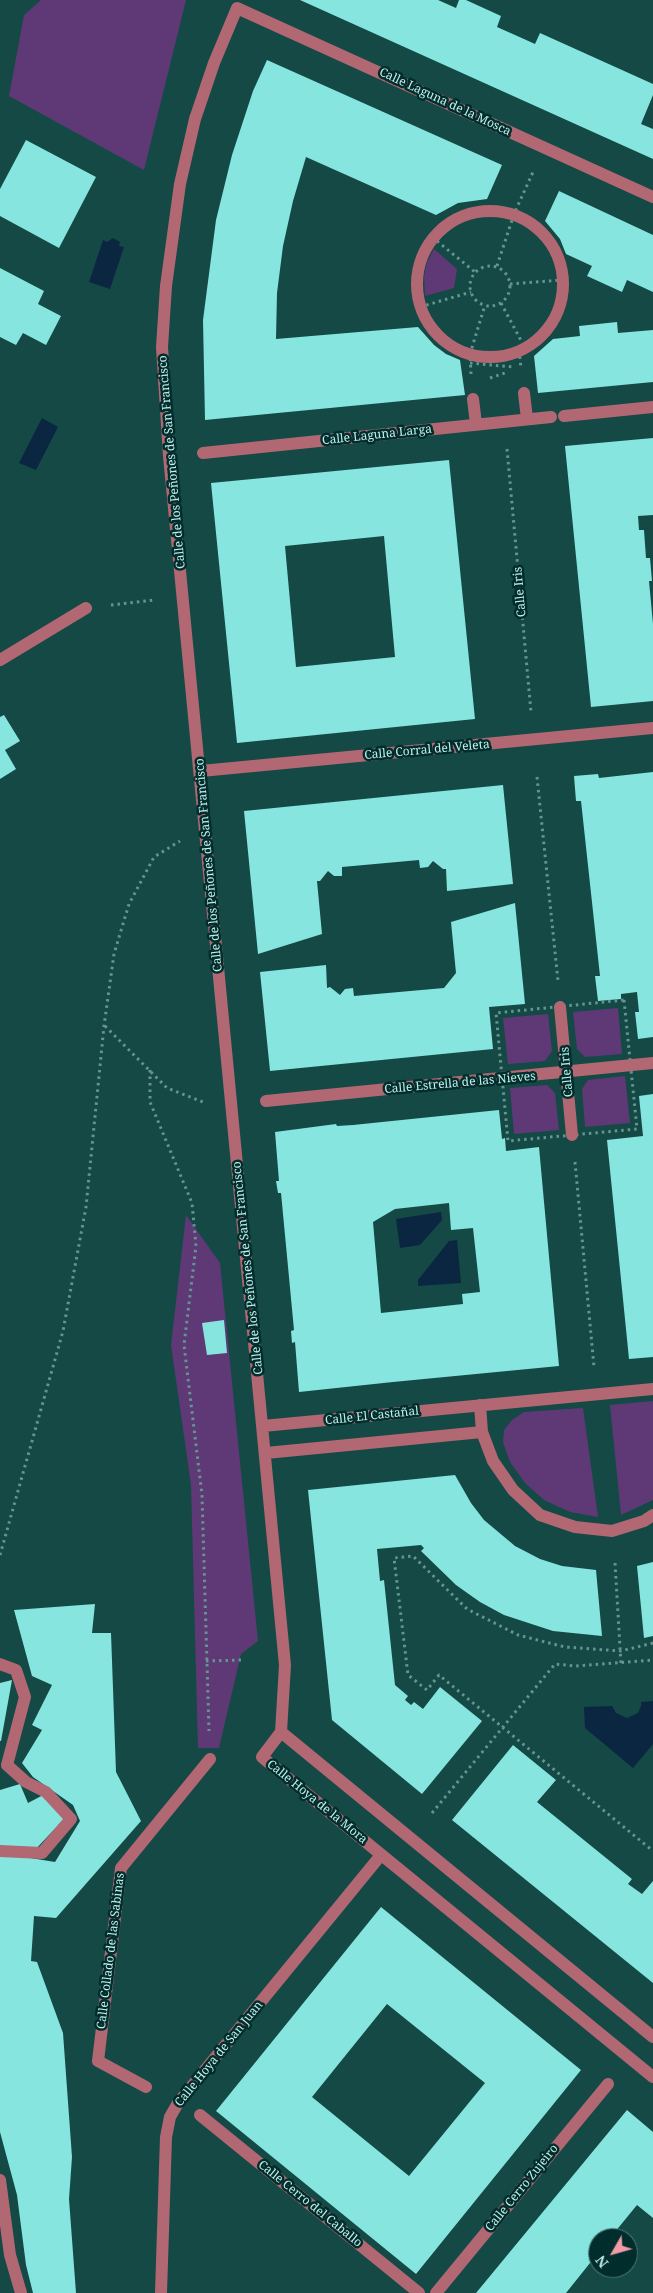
<!DOCTYPE html>
<meta charset="utf-8">
<style>
body{margin:0}
#map{position:relative;width:653px;height:2293px;overflow:hidden;background:#144946;font-family:"Noto Serif",serif}
canvas{display:block}
.north{position:absolute;left:588px;top:2228px;width:50px;height:50px;box-sizing:border-box;background:#012d2c;border:1px solid #4e7a78;border-radius:50%;rotate:232deg;font-size:14px;font-weight:700;line-height:20px;text-align:center;color:#c2eeeb}
.north::after{content:'';display:block;margin:auto;width:18px;height:22px;background:#f39aa7;clip-path:polygon(50% 0,100% 100%,50% 72%,0 100%)}
</style>
<div id="map">
<canvas width="653" height="2293"></canvas>
<div class="north">N</div>
</div>
<script>
const ctx = document.querySelector('canvas').getContext('2d');
ctx.lineJoin = 'round';
function paint(path, color) {
  ctx.fillStyle = color;
  ctx.fill(path, 'evenodd');
}
function poly(rows) {
  const path = new Path2D();
  for (const r of rows) {
    if (r.length === 3) {
      path.moveTo(r[0] + r[2], r[1]);
      path.arc(r[0], r[1], r[2], 0, 2 * Math.PI);
      continue;
    }
    path.moveTo(r[0], r[1]);
    for (let i = 2; i < r.length; i += 2) path.lineTo(r[i], r[i + 1]);
  }
  return path;
}
function trace(path, color, width, dash) {
  ctx.strokeStyle = color;
  ctx.lineWidth = width;
  ctx.lineCap = dash ? 'butt' : 'round';
  ctx.setLineDash(dash || []);
  ctx.stroke(path);
}
function label(font, color, halo, rows, align = 'center') {
  ctx.font = font + ' "Noto Serif",serif';
  ctx.lineWidth = 5;
  ctx.setLineDash([]);
  ctx.textBaseline = 'middle';
  ctx.strokeStyle = halo;
  ctx.fillStyle = color;
  for (const [text, x, y, turn = 0] of rows) {
    ctx.save();
    ctx.translate(x, y);
    ctx.rotate((+turn || 0) * Math.PI / 180);
    ctx.textAlign = isNaN(turn) ? turn : align;
    if (halo) ctx.strokeText(text, 0, 0);
    ctx.fillText(text, 0, 0);
    ctx.restore();
  }
}
const green = poly([
 [41,0,186,0,144,170,9,96,24,15],
 [434,249,457,269,454,288,425,296,424,276,427,262],
 [618,1008,622,1054,585,1057,577,1049,573,1012],
 [548,1014,552,1051,545,1061,508,1064,503,1018],
 [625,1076,630,1123,585,1127,582,1089,588,1080],
 [547,1085,555,1093,559,1130,514,1134,510,1088],
 [186,1215,220,1263,258,1641,241,1654,219,1748,198,1748,191,1485,171,1345],
 [653,1401,653,1500,621,1515,610,1405],
 [583,1408,598,1517,570,1512,544,1500,525,1483,510,1462,503,1442,504,1430,512,1420,524,1412]
]);
const water = poly([
 [113,238,120,242,119,246,124,247,110,289,89,282,103,240,107,242],
 [42,418,58,427,36,470,19,463],
 [441,1212,442,1220,420,1245,400,1248,396,1219],
 [457,1240,461,1283,418,1286,418,1280,449,1241],
 [653,1701,653,1744,633,1768,585,1728,584,1707,612,1706,616,1713,627,1718,638,1713,641,1706,641,1702]
]);
const building = poly([
 [300,0,438,0,456,8,459,0,466,0,501,16,497,27,524,39,535,44,540,33,653,84,653,95,641,124,653,129,653,159],
 [267,60,502,165,487,199,458,203,436,215,306,157,293,201,283,246,277,293,276,339,418,327,434,345,446,354,460,360,465,395,205,420,203,320,216,220,232,155,253,91],
 [26,140,96,177,59,248,0,216,0,189],
 [559,191,653,235,653,292,627,280,622,292,587,276,592,266,566,254,560,239,545,221],
 [0,268,44,291,38,304,61,316,46,345,23,333,16,345,0,337],
 [617,322,618,333,653,330,653,382,538,393,534,356,553,339,580,336,579,326],
 [653,438,653,515,638,516,639,530,644,530,646,558,650,558,652,581,649,581,653,624,653,701,591,707,565,446],
 [449,460,475,719,237,743,211,483],
 [384,536,395,657,296,667,285,546],
 [4,715,20,741,5,750,16,769,0,779,0,717],
 [653,772,653,1037,638,1039,635,1012,639,1012,637,992,621,994,621,999,598,1001,595,976,600,976,581,801,576,801,574,776,598,774,599,778],
 [503,785,513,884,447,891,446,869,443,869,433,861,428,867,420,868,419,860,342,867,342,876,334,876,328,871,320,881,317,881,322,934,258,954,244,811],
 [515,903,525,1004,489,1007,493,1049,270,1071,260,972,326,965,327,988,330,987,340,995,345,989,353,988,354,996,444,988,456,973,451,922],
 [653,1094,653,1357,629,1359,607,1140,643,1136,639,1096],
 [499,1110,502,1139,505,1138,506,1151,539,1147,559,1366,393,1382,392,1377,393,1382,299,1392,295,1342,292,1343,291,1331,294,1330,281,1193,278,1193,276,1181,279,1181,275,1132,336,1124,337,1126,353,1125],
 [449,1203,451,1230,473,1228,480,1292,462,1294,463,1304,381,1313,373,1222,395,1209],
 [224,1320,227,1353,207,1355,202,1323],
 [455,1475,471,1503,484,1520,515,1546,540,1559,562,1566,596,1570,602,1636,553,1631,504,1615,480,1602,456,1585,421,1551,424,1548,421,1545,377,1549,380,1581,384,1580,395,1685,408,1696,405,1700,411,1705,414,1702,423,1709,440,1687,482,1721,422,1794,332,1720,308,1490],
 [653,1562,653,1636,644,1638,637,1566],
 [95,1604,92,1633,111,1633,116,1772,141,1821,56,1918,34,1916,31,1961,37,1962,63,2033,72,2157,69,2199,76,2293,33,2293,26,2265,17,2195,0,2132,0,1853,55,1862,80,1821,73,1805,33,1777,22,1763,42,1730,32,1725,52,1685,32,1676,14,1610],
 [12,1680,1,1741,0,1741,0,1683],
 [513,1745,556,1780,537,1802,632,1879,628,1884,642,1894,653,1881,653,1983,452,1820],
 [20,1784,28,1803,45,1794,64,1819,34,1851,0,1846,0,1790],
 [381,1907,581,2070,416,2274,216,2111],
 [387,2004,485,2083,409,2176,312,2097],
 [627,2110,653,2132,653,2218,637,2205,610,2238,598,2238,598,2253,566,2293,476,2293]
]);
const path = poly([
 [432,237,475,272],
 [490,286,20],
 [497,266,514,214,533,172],
 [510,284,563,280],
 [501,303,525,348],
 [420,307,471,292],
 [519,350,521,368],
 [470,363,513,367],
 [471,374,470,354,485,305],
 [490,378,505,373],
 [507,449,531,712],
 [111,605,155,600],
 [537,777,558,981],
 [624,1000,637,1129,508,1141,496,1013,624,1000],
 [105,1026,167,1088,203,1102],
 [150,1070,150,1102,192,1203,196,1246,184,1345,202,1495,209,1731],
 [575,1162,594,1367],
 [0,1555,63,1331,86,1207,104,1026,114,954,129,904,154,857,180,841],
 [615,1563,621,1664],
 [653,1643,621,1651,565,1647,518,1635,467,1609,413,1556,394,1558,408,1675,427,1690,439,1675,653,1851],
 [206,1661,242,1660],
 [432,1813,555,1664,576,1666,653,1660]
]);
const minor = poly([
 [490,284,73],
 [524,393,527,419],
 [473,399,476,424],
 [564,416,653,407],
 [203,453,551,417],
 [0,660,86,608],
 [201,771,653,728],
 [560,1007,572,1135],
 [266,1101,653,1063],
 [480,1405,482,1432],
 [263,1426,653,1389],
 [266,1453,482,1432,493,1461,513,1490,540,1515,575,1527,612,1531,644,1521,653,1515],
 [0,1664,16,1670,25,1697,7,1765,26,1782,46,1792,71,1819,42,1853,0,1851],
 [281,1732,285,1665,169,456,162,347,166,286,180,184,195,119,214,63,237,8,653,197],
 [281,1732,262,1757,653,2077],
 [281,1732,653,2037],
 [146,2087,98,2061,121,1868,210,1759],
 [200,2115,419,2293],
 [0,2180,10,2255,21,2293],
 [161,2293,166,2137,170,2117,178,2103,381,1855],
 [436,2293,608,2084]
]);
const streetNames = [
 ["Calle Laguna de la Mosca",445,102,25],
 ["Calle Laguna Larga",377,435,-6],
 ["Calle de los Peñones de San Francisco",172,462,-95],
 ["Calle Iris",520,592,-95],
 ["Calle Corral del Veleta",427,750,-5],
 ["Calle de los Peñones de San Francisco",209,865,-95],
 ["Calle Iris",567,1072,-95],
 ["Calle Estrella de las Nieves",460,1083,-5],
 ["Calle de los Peñones de San Francisco",248,1268,-96],
 ["Calle El Castañal",372,1416,-6],
 ["Calle Hoya de la Mora",317,1802,39],
 ["Calle Collado de las Sabinas",111,1951,-83],
 ["Calle Hoya de San Juan",219,2054,-51],
 ["Calle Cerro Zujeiro",522,2188,-51],
 ["Calle Cerro del Caballo",310,2204,39]
];
paint(green, '#5e3976');
paint(water, '#0b2640');
paint(building, '#86e5df');
trace(path, '#649592', 3, [2.5, 4]);
trace(minor, '#b16873', 12);
label('12px', '#c2eeeb', '#012d2c', streetNames);
</script>
